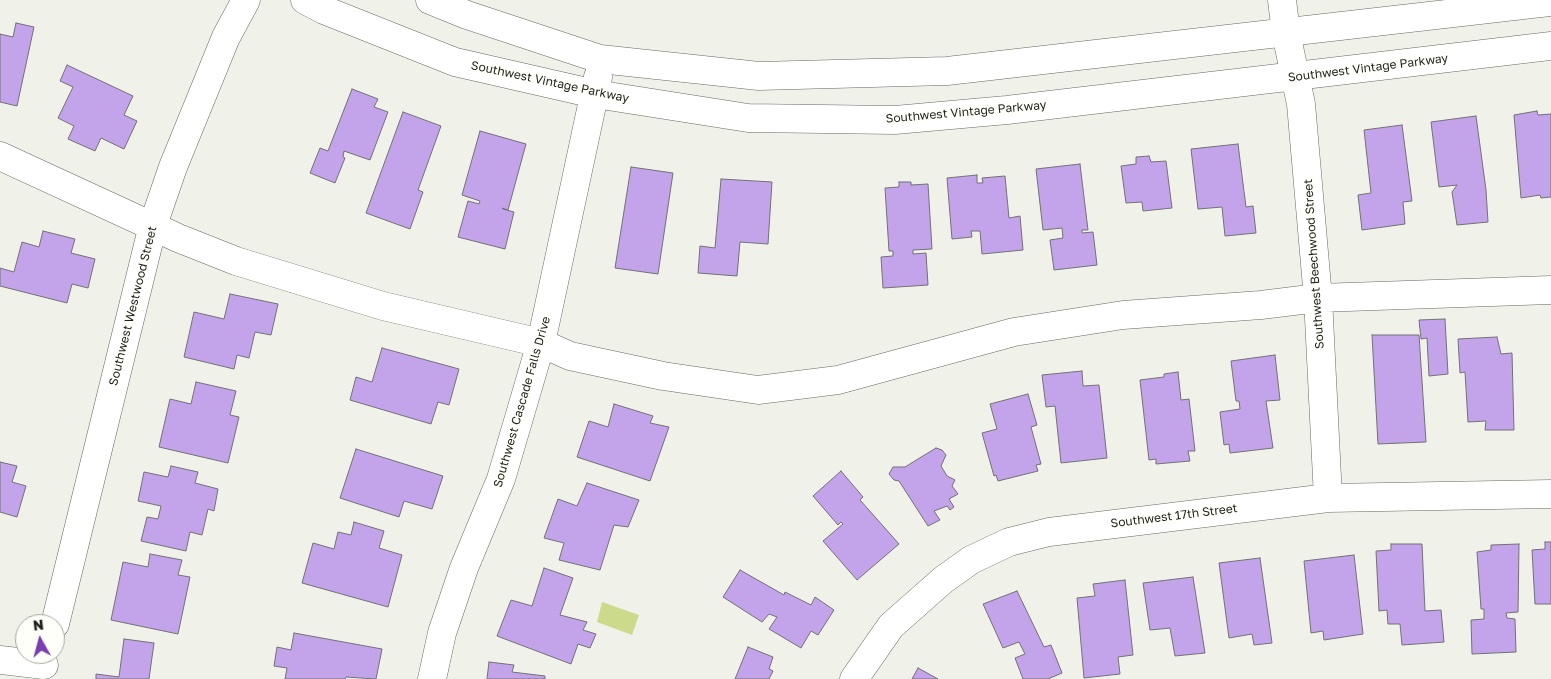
<!DOCTYPE html>
<style>
body{margin:0}
#map{position:relative;width:1551px;height:679px;overflow:hidden;background:#f0f2ea;font-family:"Golos Text",sans-serif}
canvas{display:block}
.north{position:absolute;left:15px;top:614px;width:50px;height:50px;box-sizing:border-box;background:#fefff9;border:1px solid #a5a6a1;border-radius:50%;rotate:353deg;font-size:14px;font-weight:700;line-height:20px;text-align:center;color:#1f201d}
.north::after{content:'';display:block;margin:auto;width:18px;height:22px;background:#7b3db3;clip-path:polygon(50% 0,100% 100%,50% 72%,0 100%)}
</style>
<div id="map">
<canvas width="1551" height="679"></canvas>
<div class="north">N</div>
</div>
<script>
const ctx = document.querySelector('canvas').getContext('2d');
ctx.lineJoin = 'round';
function paint(path, color) {
  ctx.fillStyle = color;
  ctx.fill(path, 'evenodd');
}
function poly(rows) {
  const path = new Path2D();
  for (const r of rows) {
    path.moveTo(r[0], r[1]);
    for (let i = 2; i < r.length; i += 2) path.lineTo(r[i], r[i + 1]);
  }
  return path;
}
function trace(path, color, width, dash) {
  ctx.strokeStyle = color;
  ctx.lineWidth = width;
  ctx.lineCap = dash ? 'butt' : 'round';
  ctx.setLineDash(dash || []);
  ctx.stroke(path);
}
function label(font, color, halo, rows, align = 'center') {
  ctx.font = font + ' "Golos Text",sans-serif';
  ctx.lineWidth = 4;
  ctx.setLineDash([]);
  ctx.textBaseline = 'middle';
  ctx.strokeStyle = halo;
  ctx.fillStyle = color;
  for (const [text, x, y, turn = 0] of rows) {
    ctx.save();
    ctx.translate(x, y);
    ctx.rotate((+turn || 0) * Math.PI / 180);
    ctx.textAlign = isNaN(turn) ? turn : align;
    if (halo) ctx.strokeText(text, 0, 0);
    ctx.fillText(text, 0, 0);
    ctx.restore();
  }
}
const water = poly([
 [602,602,639,615,632,635,597,622]
]);
const building = poly([
 [16,23,34,27,17,106,0,102,0,34,13,37,16,23],
 [67,65,133,96,124,115,137,121,124,149,101,138,95,151,68,139,74,126,58,118,73,87,60,81,67,65],
 [352,89,378,99,374,107,388,112,370,160,344,151,343,157,345,158,335,183,310,173,320,148,328,151,352,89],
 [1537,111,1538,115,1551,114,1551,197,1541,198,1540,195,1521,198,1514,115,1537,111],
 [403,112,441,126,418,190,423,192,410,229,366,213,403,112],
 [1476,116,1486,190,1488,222,1457,225,1452,192,1457,185,1439,187,1431,122,1476,116],
 [1402,125,1412,201,1403,202,1405,224,1362,230,1358,195,1371,193,1364,130,1402,125],
 [480,131,526,144,508,210,502,208,503,209,514,212,505,249,458,237,468,201,479,204,480,201,462,195,480,131],
 [1238,144,1246,207,1253,206,1256,233,1225,236,1222,207,1198,209,1191,149,1238,144],
 [1149,156,1151,162,1166,161,1172,208,1143,211,1142,202,1126,203,1121,166,1136,164,1136,157,1149,156],
 [1080,164,1088,230,1082,230,1082,233,1093,232,1097,265,1054,270,1050,240,1063,238,1062,228,1043,230,1036,169,1080,164],
 [631,167,673,173,658,274,615,268,631,167],
 [977,175,977,183,983,183,982,178,1005,176,1009,218,1020,216,1023,250,982,254,980,231,971,231,972,237,952,239,947,178,977,175],
 [721,179,772,182,768,244,740,242,737,276,698,273,700,246,715,248,721,179],
 [899,182,911,182,911,185,928,184,932,249,913,250,913,254,926,253,928,285,883,288,881,257,893,256,893,251,889,251,885,188,899,187,899,182],
 [43,231,75,239,71,253,95,259,88,288,72,284,67,303,0,286,0,268,14,272,22,242,39,247,43,231],
 [230,294,278,304,271,335,255,332,249,358,237,355,234,369,184,357,194,312,224,319,230,294],
 [1445,319,1448,374,1429,376,1427,338,1421,339,1419,320,1445,319],
 [1372,335,1419,335,1426,442,1378,444,1372,335],
 [1497,337,1501,354,1512,353,1514,430,1485,430,1486,421,1468,422,1465,372,1460,373,1458,339,1497,337],
 [382,348,459,369,449,405,438,402,431,424,350,400,356,377,372,382,382,348],
 [1275,355,1280,400,1266,401,1273,448,1230,453,1229,444,1224,445,1220,412,1240,409,1239,401,1236,401,1231,361,1275,355],
 [1082,371,1083,386,1099,385,1107,458,1061,463,1055,406,1046,407,1042,375,1082,371],
 [1178,372,1181,400,1189,399,1195,451,1188,451,1190,461,1156,464,1156,459,1149,460,1140,380,1164,377,1164,374,1178,372],
 [196,382,236,391,230,415,239,417,228,463,159,447,170,399,191,404,196,382],
 [1028,394,1037,425,1031,427,1041,464,1036,465,1038,471,998,481,996,475,994,476,982,433,997,429,990,404,1028,394],
 [614,404,653,416,650,423,669,427,650,481,577,457,589,421,608,427,614,404],
 [936,448,942,450,946,455,941,466,947,476,955,480,952,486,958,494,949,499,954,507,950,510,947,506,934,511,940,520,928,526,899,481,894,480,889,474,893,467,905,467,936,448],
 [356,449,443,476,432,509,404,501,399,517,340,498,356,449],
 [0,462,17,466,12,482,26,486,17,517,0,512,0,462],
 [171,466,198,472,195,483,218,489,214,511,208,509,202,535,190,532,186,551,141,541,147,517,158,519,161,506,138,501,144,472,168,477,171,466],
 [841,471,863,497,860,500,899,544,857,580,823,541,843,524,841,522,838,525,813,496,841,471],
 [587,483,639,500,628,527,614,525,600,570,559,560,564,543,544,538,558,499,577,506,587,483],
 [354,522,384,531,379,548,402,555,388,607,302,583,313,543,334,549,338,532,351,535,354,522],
 [1545,542,1551,542,1551,604,1535,604,1532,550,1545,549,1545,542],
 [1391,544,1422,544,1425,611,1441,610,1444,642,1402,645,1400,624,1388,624,1387,610,1379,611,1376,551,1391,550,1391,544],
 [1519,544,1518,612,1506,613,1507,618,1515,619,1516,652,1472,654,1471,620,1484,619,1484,609,1481,609,1477,552,1491,550,1491,545,1519,544],
 [150,554,182,560,178,575,190,577,178,634,111,620,123,562,148,567,150,554],
 [1354,555,1363,634,1324,640,1323,631,1311,633,1304,561,1354,555],
 [1260,558,1272,643,1254,645,1252,634,1229,638,1219,563,1260,558],
 [544,568,573,578,560,615,587,622,583,630,596,634,590,648,578,644,571,664,497,636,511,600,532,606,544,568],
 [740,570,784,595,785,592,811,605,815,597,834,610,818,635,811,631,801,648,769,629,777,617,769,614,762,622,723,597,740,570],
 [1193,577,1205,653,1175,656,1170,628,1150,630,1143,583,1193,577],
 [1125,580,1133,655,1118,657,1120,674,1084,678,1077,598,1095,596,1093,584,1125,580],
 [1017,591,1044,647,1051,645,1062,673,1048,679,1023,679,1015,658,1025,654,1019,642,1003,648,983,604,1017,591],
 [294,633,382,649,376,679,346,677,345,679,285,679,287,668,274,666,277,647,291,650,294,633],
 [124,639,154,643,149,679,96,679,96,674,119,677,124,639],
 [748,647,773,657,769,669,773,671,769,679,735,679,748,647],
 [489,662,514,665,512,672,545,676,545,679,487,679,489,662],
 [918,668,938,679,912,679,918,668]
]);
const minor = poly([
 [305,0,324,10,455,62,595,94,748,118,895,120,1007,110,1551,46],
 [430,0,467,15,600,59,759,76,947,71,1551,2],
 [1282,0,1286,33,1301,104,1318,298,1328,498],
 [0,156,178,238,236,261,383,306,541,343,570,356,663,376,758,390,838,380,1014,332,1123,315,1261,305,1318,298,1551,290],
 [55,624,153,225,173,167,226,37,246,0],
 [0,660,44,665],
 [432,679,442,633,464,568,501,479,541,343,598,77],
 [854,679,891,626,943,580,971,560,1009,542,1049,532,1328,498,1551,494]
]);
const streetNames = [
 ["Southwest Vintage Parkway",1368,68,-7],
 ["Southwest Vintage Parkway",550,82,12],
 ["Southwest Vintage Parkway",966,112,-5],
 ["Southwest Beechwood Street",1314,264,-94],
 ["Southwest Westwood Street",133,306,-76],
 ["Southwest Cascade Falls Drive",522,402,-74],
 ["Southwest 17th Street",1174,516,-7]
];
paint(water, '#ccda8b');
paint(building, '#c3a4ea');
trace(building, '#727076', 1);
trace(minor, '#676861', 29);
trace(minor, '#fff', 28);
label('12px', '#1f201d', '#fefff9', streetNames);
</script>
